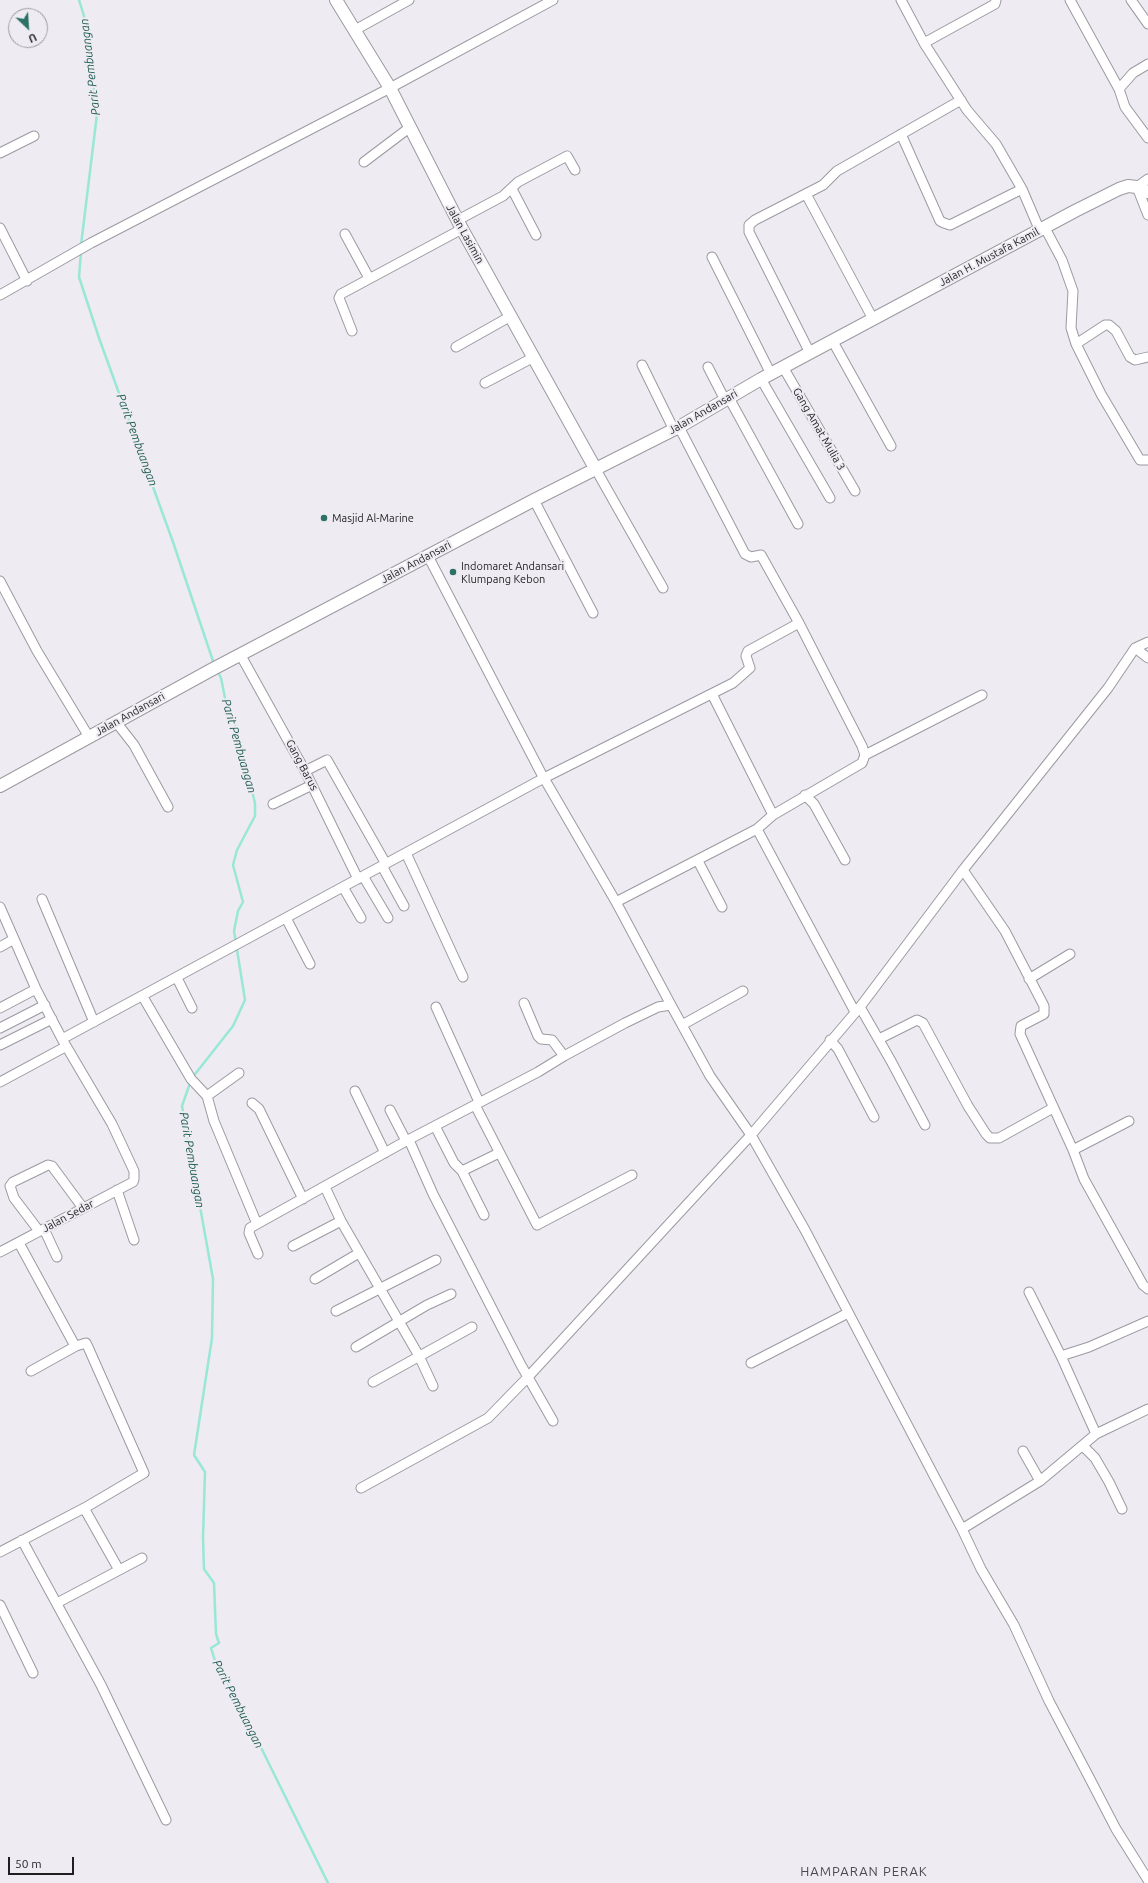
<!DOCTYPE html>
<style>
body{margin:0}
#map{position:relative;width:1148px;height:1883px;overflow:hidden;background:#eeebf2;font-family:Ubuntu,sans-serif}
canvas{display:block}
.north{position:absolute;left:8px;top:8px;width:40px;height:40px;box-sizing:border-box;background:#eeebf2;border:1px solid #9c999e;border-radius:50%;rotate:155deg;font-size:11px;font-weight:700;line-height:16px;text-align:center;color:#201e21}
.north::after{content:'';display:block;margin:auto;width:14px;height:18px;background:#2b7165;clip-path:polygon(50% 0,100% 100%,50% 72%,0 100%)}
.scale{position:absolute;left:8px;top:1857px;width:66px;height:18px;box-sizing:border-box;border:2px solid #201e21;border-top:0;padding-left:5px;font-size:12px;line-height:14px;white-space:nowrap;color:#201e21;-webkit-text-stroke:3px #eeebf2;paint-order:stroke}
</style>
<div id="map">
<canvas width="1148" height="1883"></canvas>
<div class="north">U</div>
<div class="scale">50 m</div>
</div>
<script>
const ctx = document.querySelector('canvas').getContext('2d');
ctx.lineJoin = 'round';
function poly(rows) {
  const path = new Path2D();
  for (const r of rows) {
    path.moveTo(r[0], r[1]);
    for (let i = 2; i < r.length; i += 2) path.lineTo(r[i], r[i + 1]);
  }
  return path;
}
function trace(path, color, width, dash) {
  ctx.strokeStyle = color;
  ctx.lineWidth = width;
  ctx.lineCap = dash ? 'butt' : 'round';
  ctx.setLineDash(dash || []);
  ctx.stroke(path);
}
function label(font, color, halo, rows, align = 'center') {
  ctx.font = font + ' Ubuntu,sans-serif';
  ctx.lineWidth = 4;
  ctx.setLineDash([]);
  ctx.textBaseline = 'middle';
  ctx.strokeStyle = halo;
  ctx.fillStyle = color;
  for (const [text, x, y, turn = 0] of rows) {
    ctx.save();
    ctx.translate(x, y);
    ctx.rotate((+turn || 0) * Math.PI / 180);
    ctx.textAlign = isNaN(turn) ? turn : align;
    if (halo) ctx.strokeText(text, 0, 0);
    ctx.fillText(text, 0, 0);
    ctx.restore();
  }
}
const stream = poly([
 [79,0,84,16,97,114,81,245],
 [81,252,79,277,99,338,173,542,214,664],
 [192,1078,233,1026,245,1000,234,931,238,911,243,902,233,865,237,850,255,816,255,803,234,721,226,703,221,678,217,670],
 [190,1083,182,1106,213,1279,212,1338,194,1455,205,1472,203,1538,204,1569,214,1583,216,1634,219,1643,211,1648,216,1664,236,1697,328,1883]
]);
const street = poly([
 [901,0,924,43,967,110,996,144,1022,189,1040,231],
 [1070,0,1119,89],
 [1131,0,1148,24],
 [355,30,409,0],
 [924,43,995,4,996,0],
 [1148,64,1133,73,1119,89,1125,107,1148,138],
 [901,134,940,221,944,223,950,225,1022,189],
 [0,153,34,136],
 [364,162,409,128],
 [1148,179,1137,187,1148,215],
 [512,189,536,235],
 [806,194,873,319],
 [458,220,503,196,518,182,567,156,575,170],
 [0,228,27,281],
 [1045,228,1062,260,1073,291,1071,328,1076,344,1101,394,1140,460,1148,460],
 [345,234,369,278],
 [712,257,771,374],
 [0,295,91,243,390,88,553,0],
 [352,331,339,298,341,294,462,229],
 [832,340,891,446],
 [1076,344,1105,325,1109,325,1116,331,1130,357,1135,360,1148,357],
 [456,347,511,316],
 [810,353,749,232,749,225,755,220,823,185,837,171,961,100],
 [642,365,674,430],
 [708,367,725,400],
 [783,367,855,491],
 [761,379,830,498],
 [485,383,534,357],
 [729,398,798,524],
 [595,468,663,588],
 [534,500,593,613],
 [428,556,541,773,616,902,671,1005,710,1076,751,1135,805,1230,962,1529,981,1569,1014,1625,1049,1701,1090,1779,1116,1829,1148,1880],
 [0,581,37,651,89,737],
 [1135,648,1148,658],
 [240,654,305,771,358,879],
 [712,694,773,815],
 [116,722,134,745,168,807],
 [865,755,982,695],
 [305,771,327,760,386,864],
 [805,795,814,804,845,860],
 [273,804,312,785],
 [757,829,855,1012],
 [406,853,463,977],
 [698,861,722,907],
 [382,866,404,906],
 [963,870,1005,931,1044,1006,1044,1014,1021,1026,1020,1034,1073,1150,1084,1179,1143,1285,1148,1289],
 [363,876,388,918],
 [343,887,361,918],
 [42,899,94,1022],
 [616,902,757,829,773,815,862,763,865,755,862,746,799,623,761,555,751,557,745,554,679,427],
 [0,907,36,989,62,1039],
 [286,918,310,964],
 [0,947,14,939],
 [177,978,192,1008],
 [1029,979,1070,954],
 [143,997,191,1079,207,1096,214,1121,257,1224,250,1228,249,1233,258,1254],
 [524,1003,538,1036,541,1039,552,1040,564,1056],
 [436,1007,479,1102],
 [860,1007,891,1061,925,1125],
 [0,1008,36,989],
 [682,1025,743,991],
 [0,1028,45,1005],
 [879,1039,917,1020,923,1023,968,1106,986,1134,990,1138,999,1138,1053,1108],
 [830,1040,838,1049,874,1117],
 [0,1045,52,1019],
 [0,1082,65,1047],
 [355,1091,385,1153],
 [207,1096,239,1073],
 [252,1103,259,1109,303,1199],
 [475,1105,537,1225,632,1175],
 [390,1110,406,1141],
 [435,1126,454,1163,462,1171,484,1215],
 [409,1140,433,1194,521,1365,553,1421],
 [1073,1150,1129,1121],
 [462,1171,499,1153],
 [325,1187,341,1221,419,1356,433,1386],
 [117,1190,134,1240],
 [257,1224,406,1141,538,1072,564,1056,625,1023,658,1007,671,1005],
 [44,1229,57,1257],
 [39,1231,14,1198,10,1186,13,1182,48,1165,52,1166,83,1208],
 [293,1246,341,1221],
 [0,1252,133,1182,134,1179,134,1171,112,1124,62,1039,544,778,733,683,750,668,746,656,748,651,799,623],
 [315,1279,359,1253],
 [1029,1292,1061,1356,1089,1347,1148,1321],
 [336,1311,436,1260],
 [356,1347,427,1305,451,1294],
 [1061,1356,1096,1434],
 [751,1363,848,1313],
 [31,1371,76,1346],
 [373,1382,472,1327],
 [1083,1446,1095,1458,1109,1482,1122,1509],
 [1023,1451,1040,1481],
 [361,1488,488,1418,528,1377,751,1135,860,1007,963,870,1108,688,1135,648,1148,642],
 [84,1508,119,1570],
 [962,1529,1040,1481,1096,1434,1148,1409],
 [22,1540,101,1685,166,1820],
 [0,1552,88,1506,144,1473,88,1347,86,1343,76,1346,74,1344,19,1243],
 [57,1603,142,1558],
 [0,1605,33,1673]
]);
const secondary = poly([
 [336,0,390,88,462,229,595,468],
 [0,786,211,670,534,500,679,427,761,379,1075,211,1119,189,1128,186,1137,187,1148,192]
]);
const markers = [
 [324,518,4,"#2b7165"],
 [453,572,4,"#2b7165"]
];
const streetNames = [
 ["Jalan Lasimin",465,234,61],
 ["Jalan H. Mustafa Kamil",989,257,-28],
 ["Jalan Andansari",703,412,-30],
 ["Gang Amat Mulia 3",819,429,60],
 ["Jalan Andansari",416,562,-28],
 ["Jalan Andansari",130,714,-29],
 ["Gang Barus",302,765,62],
 ["Jalan Sedar",68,1216,-28]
];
const poiNames = [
 ["Masjid Al-Marine",332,518],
 ["Indomaret Andansari",461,566],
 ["Klumpang Kebon",461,579]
];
const waterNames = [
 ["Parit Pembuangan",90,67,-97],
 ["Parit Pembuangan",137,440,70],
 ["Parit Pembuangan",239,746,74],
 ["Parit Pembuangan",192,1160,80],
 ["Parit Pembuangan",238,1704,63]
];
const quarterNames = [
 ["HAMPARAN PERAK",864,1872]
];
trace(stream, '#99e7d7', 2.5);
trace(street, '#9c99a0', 11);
trace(secondary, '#9c99a0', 14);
trace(street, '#fff', 9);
trace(secondary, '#fff', 12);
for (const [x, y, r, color] of markers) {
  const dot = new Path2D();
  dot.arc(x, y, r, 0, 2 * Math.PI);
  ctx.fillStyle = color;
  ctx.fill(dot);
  trace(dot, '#eeebf2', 1.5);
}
label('11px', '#201e21', '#eeebf2', streetNames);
label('11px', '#201e21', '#eeebf2', poiNames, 'left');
label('italic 12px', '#1e5d53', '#eeebf2', waterNames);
ctx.letterSpacing = '1px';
label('13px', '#4c494f', '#eeebf2', quarterNames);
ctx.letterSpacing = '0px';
</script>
